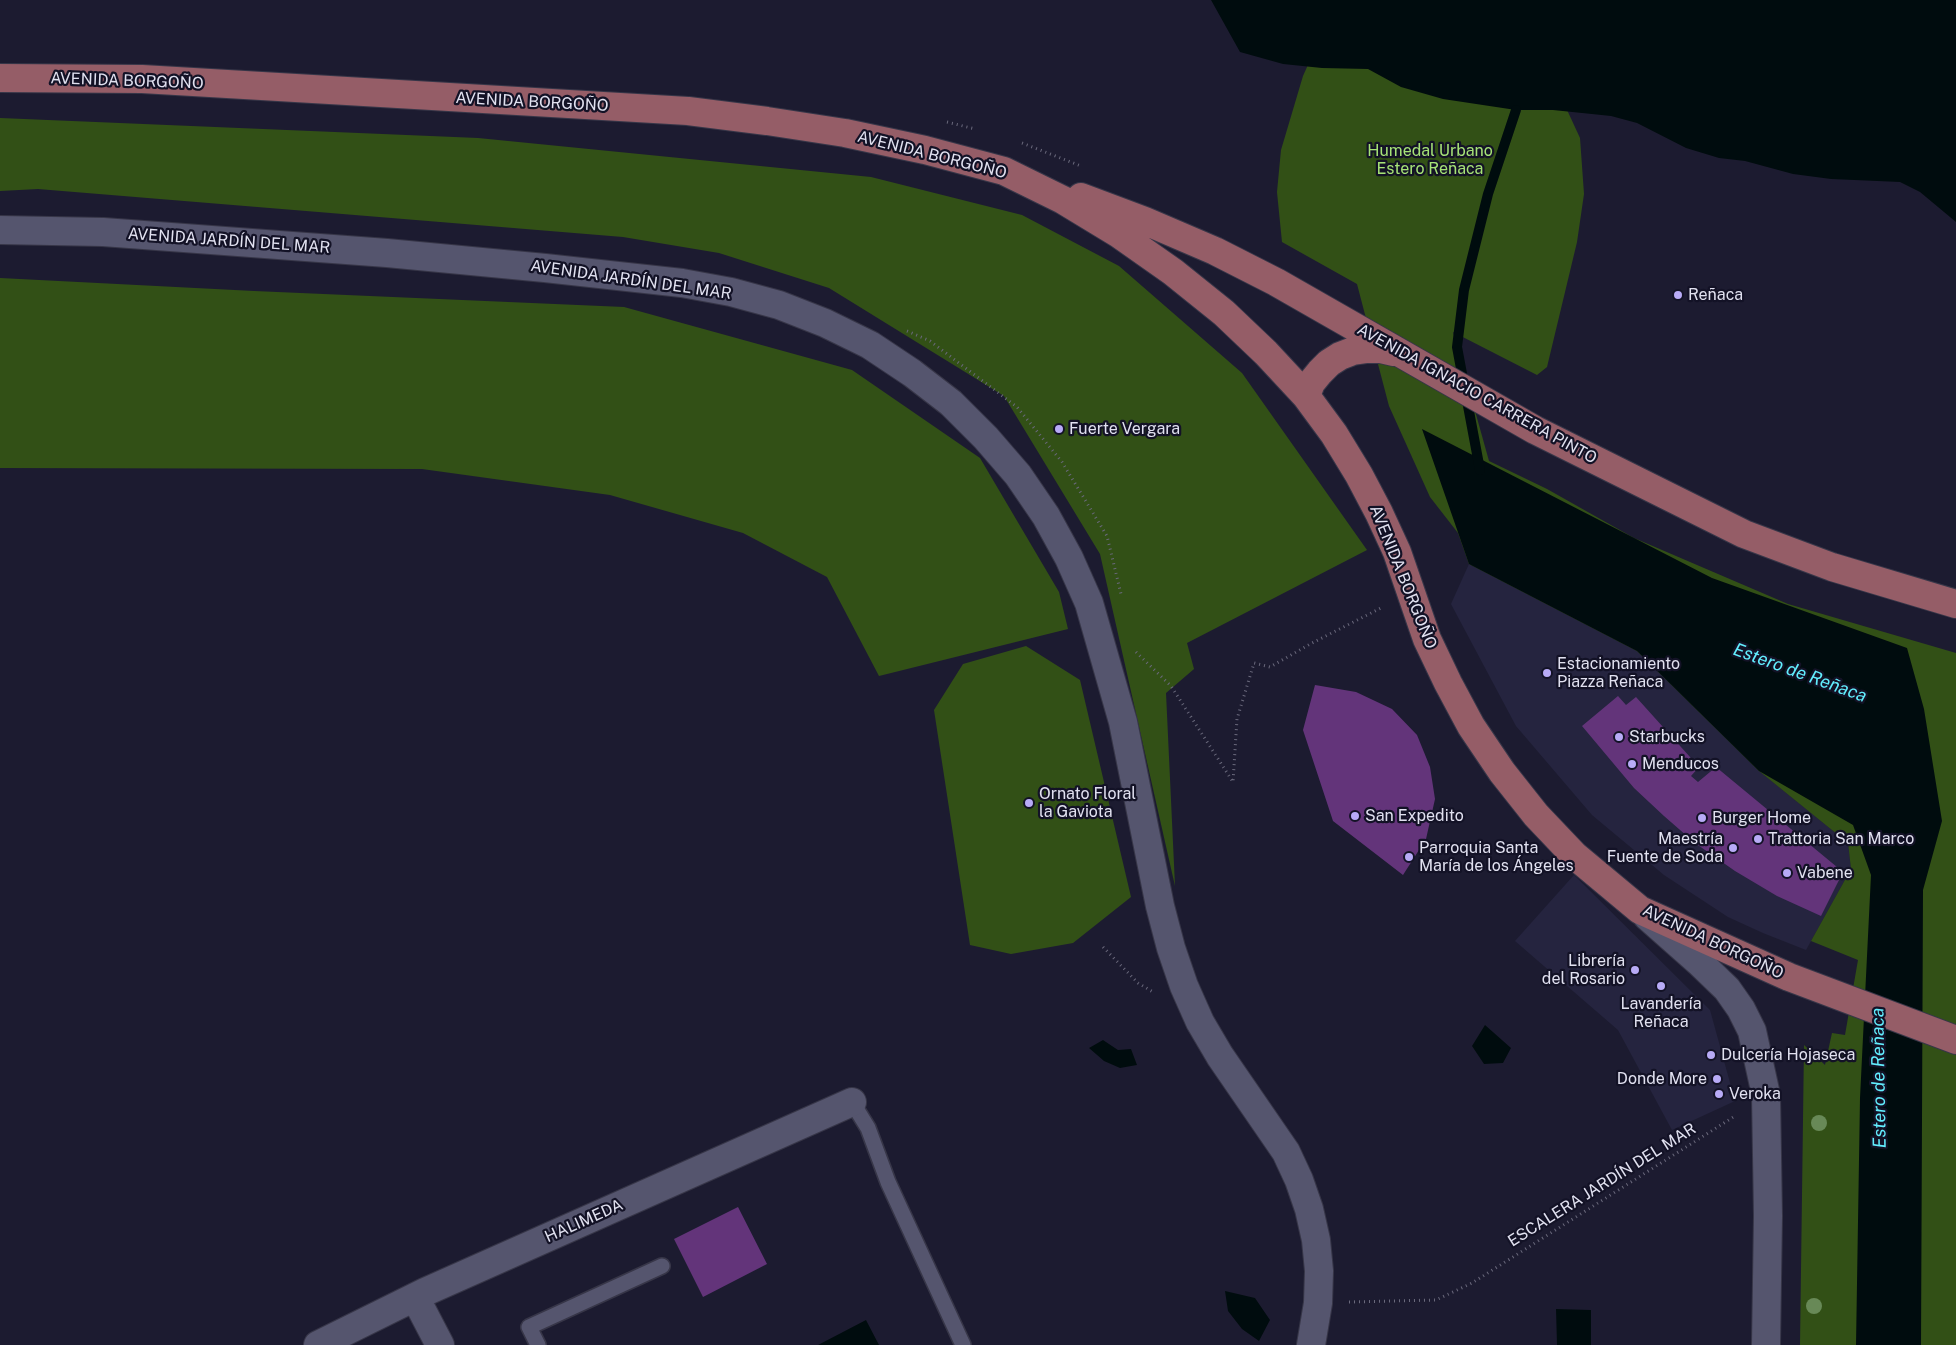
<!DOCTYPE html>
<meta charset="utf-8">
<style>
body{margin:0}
canvas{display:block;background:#1c1b30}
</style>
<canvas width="1956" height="1345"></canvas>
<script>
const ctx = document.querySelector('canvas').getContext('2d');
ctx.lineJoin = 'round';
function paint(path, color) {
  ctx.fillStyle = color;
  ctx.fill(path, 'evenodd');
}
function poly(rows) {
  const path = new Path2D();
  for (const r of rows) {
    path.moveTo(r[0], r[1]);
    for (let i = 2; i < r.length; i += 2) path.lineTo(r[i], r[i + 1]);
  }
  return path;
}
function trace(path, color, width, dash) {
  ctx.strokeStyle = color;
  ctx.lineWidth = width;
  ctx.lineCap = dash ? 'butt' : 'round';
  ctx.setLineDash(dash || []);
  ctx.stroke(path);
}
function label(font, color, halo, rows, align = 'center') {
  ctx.font = font + ' "Public Sans",sans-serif';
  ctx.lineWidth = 4.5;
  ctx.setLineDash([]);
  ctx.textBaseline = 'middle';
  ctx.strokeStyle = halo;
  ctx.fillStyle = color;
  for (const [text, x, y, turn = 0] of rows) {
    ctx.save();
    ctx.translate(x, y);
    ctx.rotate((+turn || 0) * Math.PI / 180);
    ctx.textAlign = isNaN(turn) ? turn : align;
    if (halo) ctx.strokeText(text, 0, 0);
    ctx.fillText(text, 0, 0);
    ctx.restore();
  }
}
const built = poly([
 [1469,564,1637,651,1759,771,1848,843,1851,869,1806,950,1763,933,1728,917,1664,875,1592,815,1516,726,1451,604],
 [1574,875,1710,1010,1735,1101,1672,1130,1618,1030,1515,941]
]);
const green = poly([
 [1425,0,1550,73,1580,138,1584,194,1577,242,1547,367,1537,375,1453,332,1489,461,1547,489,1634,538,1788,604,1956,653,1956,1345,1800,1345,1804,1045,1825,1065,1832,1033,1845,1035,1858,960,1811,941,1851,869,1848,843,1759,771,1637,651,1469,564,1458,533,1430,497,1389,406,1357,284,1282,242,1277,192,1281,150,1303,76,1327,22],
 [0,118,478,138,871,177,1022,215,1119,266,1242,373,1367,550,1187,643,1194,669,1166,693,1175,886,1100,554,1004,396,829,288,719,253,623,237,38,189,0,191],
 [0,278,254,291,624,307,852,370,980,458,1059,592,1068,629,879,676,827,577,743,533,610,495,422,469,0,468],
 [1026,646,1080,680,1131,897,1073,943,1011,954,970,945,934,710,963,664]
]);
const water = poly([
 [1211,0,1956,0,1956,222,1920,192,1900,182,1831,179,1793,174,1745,161,1719,158,1686,148,1637,123,1611,116,1553,110,1516,110,1443,99,1401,87,1368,69,1322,68,1283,64,1240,52],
 [1422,429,1712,578,1907,648,1924,709,1942,821,1923,890,1921,1345,1856,1345,1860,1098,1871,875,1853,825,1759,771,1637,651,1469,564],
 [1485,1025,1511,1048,1503,1063,1484,1064,1472,1046],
 [1103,1040,1118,1050,1131,1049,1137,1065,1120,1068,1104,1061,1089,1048],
 [1225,1291,1255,1298,1270,1320,1259,1341,1242,1329,1228,1311],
 [1556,1309,1591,1310,1591,1345,1557,1345],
 [866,1320,879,1345,818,1345]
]);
const stream = poly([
 [1480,470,1457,347,1464,290,1488,194,1516,110]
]);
const building = poly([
 [1315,685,1356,692,1392,709,1417,735,1430,767,1435,799,1426,839,1403,875,1333,821,1303,730],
 [1618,696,1626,705,1636,697,1699,767,1691,776,1698,782,1716,767,1843,872,1821,916,1777,896,1735,871,1695,843,1664,816,1634,788,1582,726],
 [738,1207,767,1264,703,1297,674,1239]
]);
const path = poly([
 [947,122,975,129],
 [1022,143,1081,166],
 [907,331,930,341,1017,407,1062,462,1107,536,1121,594],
 [1136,652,1171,686,1233,782,1237,719,1254,663,1270,667,1312,643,1383,607],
 [1103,947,1138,983,1153,992],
 [1349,1302,1436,1300,1472,1283,1735,1116]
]);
const lane = poly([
 [852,1102,868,1128,888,1182,963,1345],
 [538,1345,529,1327,662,1266]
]);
const street = poly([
 [415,1297,440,1345],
 [318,1345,425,1292,852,1102]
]);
const secondary = poly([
 [0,230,103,232,387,253,545,268,682,283,731,292,779,305,825,323,870,345,912,373,951,403,986,438,1018,475,1046,516,1069,558,1089,603,1123,722,1160,906,1171,948,1184,986,1200,1022,1220,1056,1286,1152,1299,1180,1309,1209,1316,1240,1319,1271,1318,1303,1311,1345],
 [1647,916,1699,962,1727,989,1741,1009,1752,1031,1766,1095,1768,1216,1766,1345]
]);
const primary = poly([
 [0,78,142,79,688,111,767,121,845,133,925,150,1004,171,1063,200,1119,234,1173,272,1224,313,1266,353,1306,396,1334,434,1359,475,1379,513,1397,552,1427,639,1448,683,1471,726,1502,772,1536,815,1574,855,1640,910,1789,977,1956,1040],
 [1081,197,1145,221,1215,251,1276,282,1535,430,1744,534,1832,567,1956,604],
 [1306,396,1311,383,1320,372,1329,363,1340,356,1353,351,1367,349,1381,349,1394,352]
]);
const trees = [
 [1819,1123],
 [1814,1306]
];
const markers = [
 [1678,295,5,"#b8abf7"],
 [1059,429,5,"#b8abf7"],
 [1547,673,5,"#b8abf7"],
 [1619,737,5,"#b8abf7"],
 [1632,764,5,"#b8abf7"],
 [1029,803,5,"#b8abf7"],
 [1355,816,5,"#b8abf7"],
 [1702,818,5,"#b8abf7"],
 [1758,839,5,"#b8abf7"],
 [1733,848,5,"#b8abf7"],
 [1409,857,5,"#b8abf7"],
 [1787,873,5,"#b8abf7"],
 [1635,970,5,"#b8abf7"],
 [1661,986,5,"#b8abf7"],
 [1711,1055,5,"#b8abf7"],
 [1717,1079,5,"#b8abf7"],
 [1719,1094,5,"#b8abf7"]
];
const streetNames = [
 ["AVENIDA BORGOÑO",127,81,2],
 ["AVENIDA BORGOÑO",532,102,3],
 ["AVENIDA BORGOÑO",932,155,14],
 ["AVENIDA JARDÍN DEL MAR",229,241,4],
 ["AVENIDA JARDÍN DEL MAR",631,280,8],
 ["AVENIDA IGNACIO CARRERA PINTO",1477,394,29],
 ["AVENIDA BORGOÑO",1403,577,68],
 ["AVENIDA BORGOÑO",1713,942,25],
 ["ESCALERA JARDÍN DEL MAR",1602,1185,-32],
 ["HALIMEDA",584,1221,-24]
];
const parkNames = [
 ["Humedal Urbano",1430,151],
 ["Estero Reñaca",1430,169]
];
const poiNames = [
 ["Reñaca",1688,295],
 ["Fuerte Vergara",1069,429],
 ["Estacionamiento",1557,664],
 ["Piazza Reñaca",1557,682],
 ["Starbucks",1629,737],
 ["Menducos",1642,764],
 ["Ornato Floral",1039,794],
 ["la Gaviota",1039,812],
 ["San Expedito",1365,816],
 ["Burger Home",1712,818],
 ["Maestría",1723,839,"right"],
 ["Fuente de Soda",1723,857,"right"],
 ["Trattoria San Marco",1768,839],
 ["Parroquia Santa",1419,848],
 ["María de los Ángeles",1419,866],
 ["Vabene",1797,873],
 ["Librería",1625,961,"right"],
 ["del Rosario",1625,979,"right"],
 ["Lavandería",1661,1004,"center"],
 ["Reñaca",1661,1022,"center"],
 ["Dulcería Hojaseca",1721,1055],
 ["Donde More",1707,1079,"right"],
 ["Veroka",1729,1094]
];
const waterNames = [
 ["Estero de Reñaca",1800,673,20],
 ["Estero de Reñaca",1879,1078,-91]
];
paint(built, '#25243f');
paint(green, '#325016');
paint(water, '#000c0e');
trace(stream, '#000c0e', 10);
paint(building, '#63347a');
trace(lane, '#373648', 18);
trace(street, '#373648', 30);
trace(secondary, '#373648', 30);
trace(primary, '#373648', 30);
trace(path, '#6a697c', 3, [1, 4]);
trace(lane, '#55556e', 15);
trace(street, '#55556e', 28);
trace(secondary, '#55556e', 28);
trace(primary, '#955d67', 28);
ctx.fillStyle = '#688957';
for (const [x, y] of trees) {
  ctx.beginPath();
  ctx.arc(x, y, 8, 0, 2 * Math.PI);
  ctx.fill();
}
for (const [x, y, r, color] of markers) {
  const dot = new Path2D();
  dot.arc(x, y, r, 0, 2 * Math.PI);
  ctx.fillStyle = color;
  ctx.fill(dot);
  trace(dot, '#131226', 2);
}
label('16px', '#e1e1f0', '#131226', streetNames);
label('16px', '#a6e377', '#131226', parkNames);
label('16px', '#e1e1f0', '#131226', poiNames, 'left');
label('italic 18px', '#62eefe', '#131226', waterNames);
</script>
